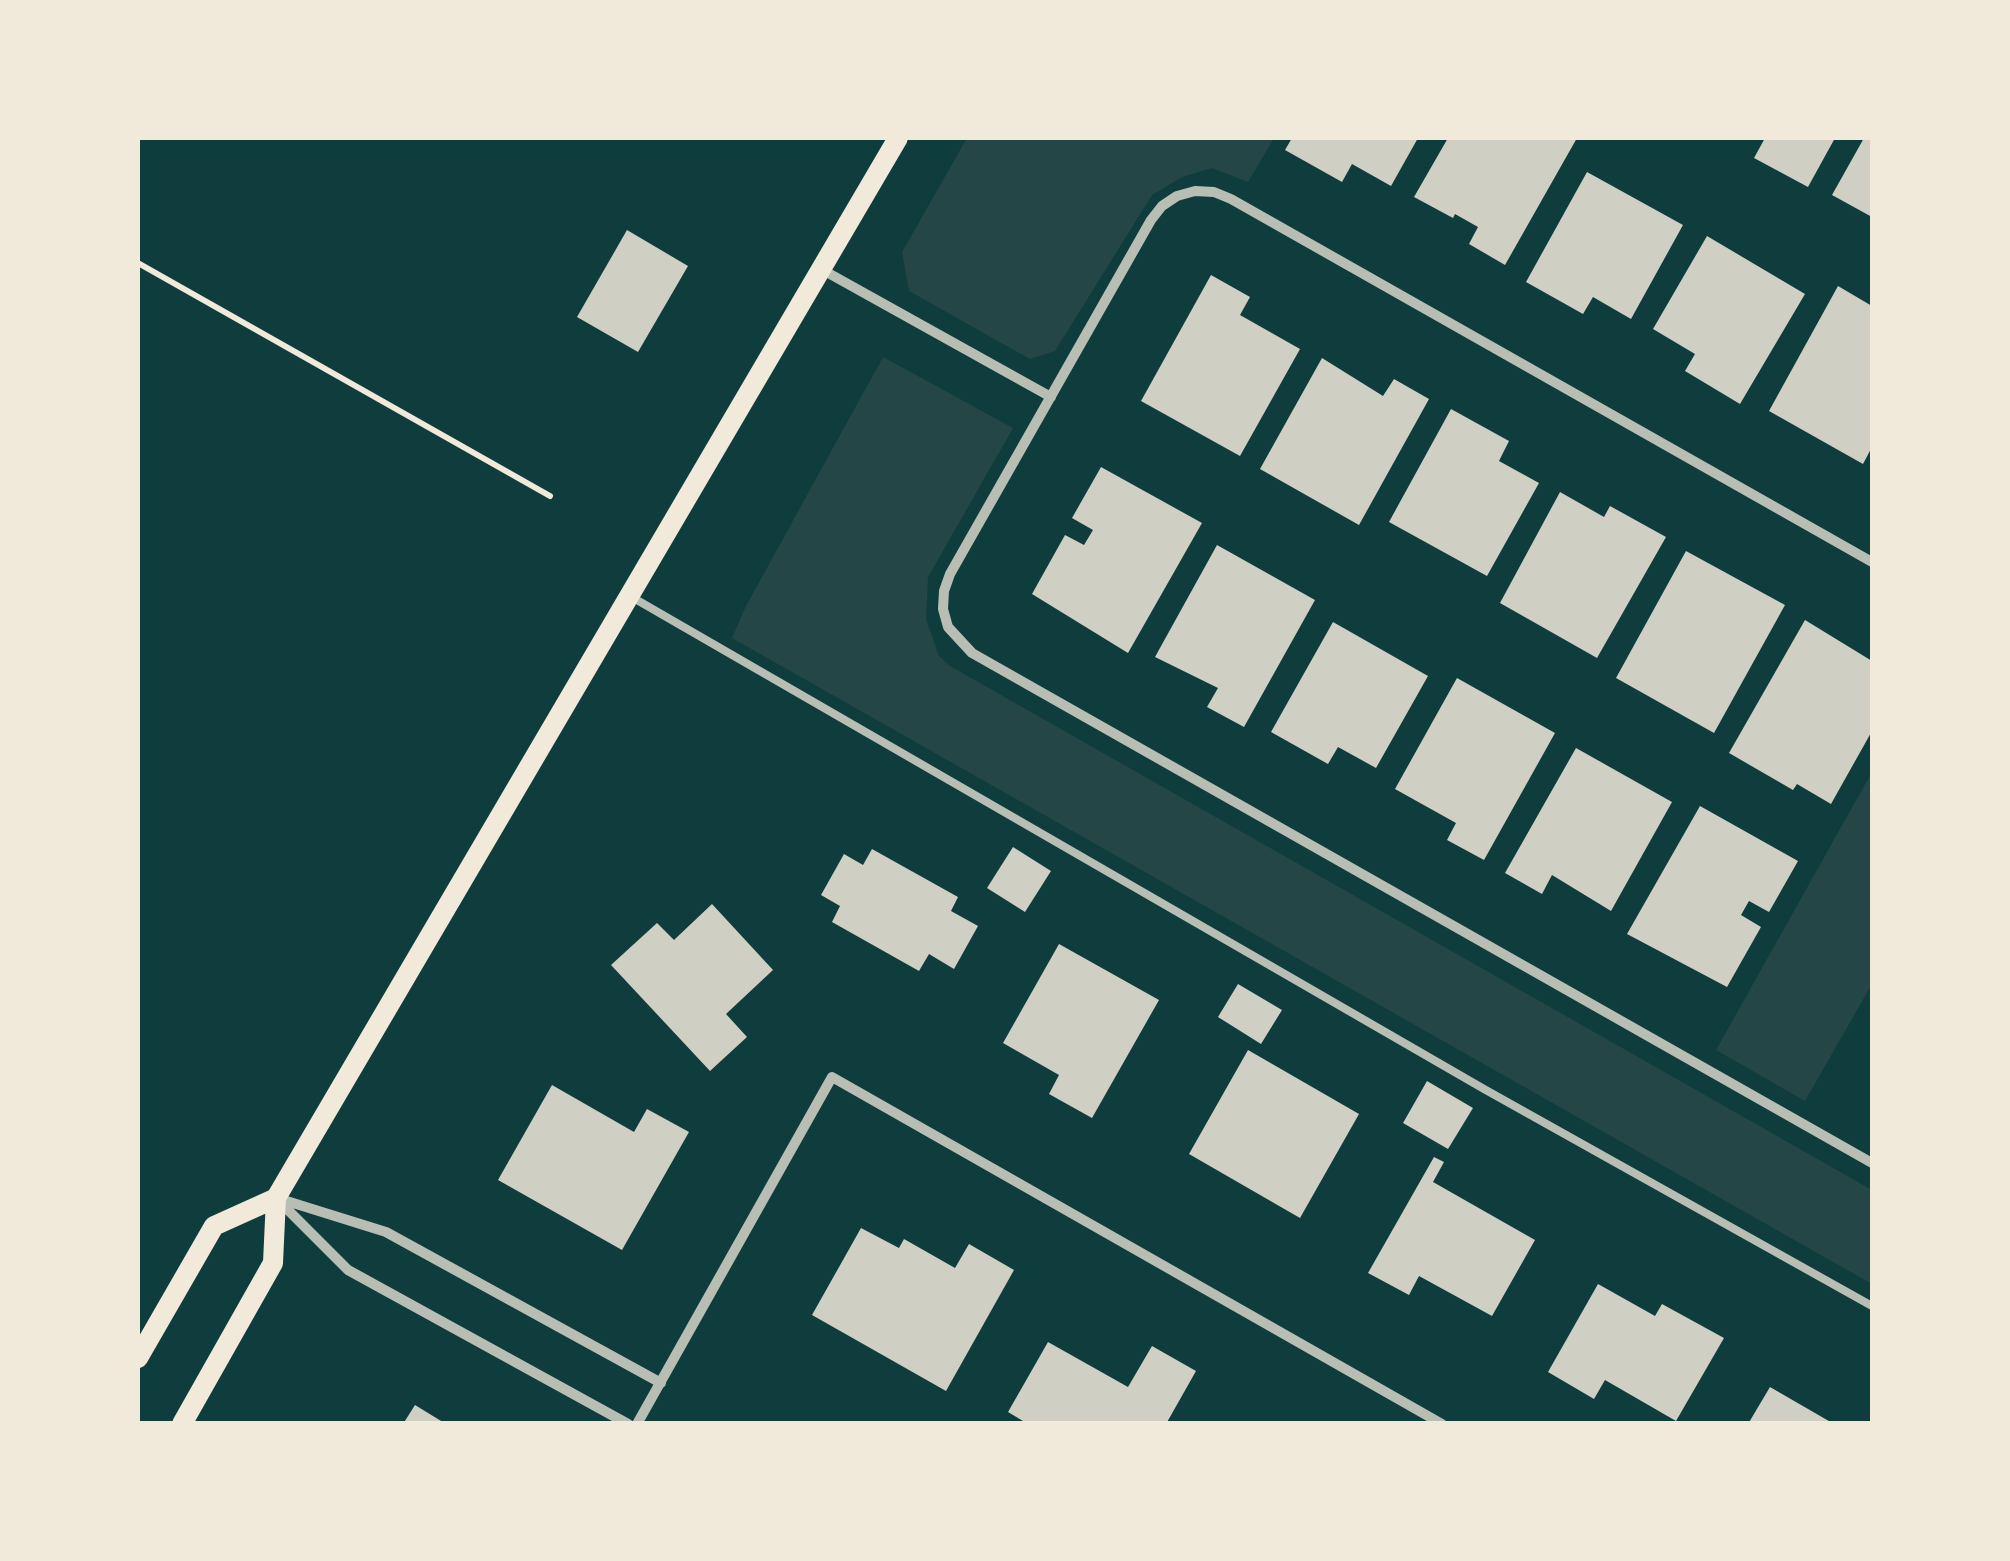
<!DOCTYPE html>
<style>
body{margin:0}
#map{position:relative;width:2010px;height:1561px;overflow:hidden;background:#0f3d3e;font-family:Cabin,sans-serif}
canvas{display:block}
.frame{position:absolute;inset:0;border:140px solid #f1e9da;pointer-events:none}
</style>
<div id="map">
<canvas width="2010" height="1561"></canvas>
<div class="frame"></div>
</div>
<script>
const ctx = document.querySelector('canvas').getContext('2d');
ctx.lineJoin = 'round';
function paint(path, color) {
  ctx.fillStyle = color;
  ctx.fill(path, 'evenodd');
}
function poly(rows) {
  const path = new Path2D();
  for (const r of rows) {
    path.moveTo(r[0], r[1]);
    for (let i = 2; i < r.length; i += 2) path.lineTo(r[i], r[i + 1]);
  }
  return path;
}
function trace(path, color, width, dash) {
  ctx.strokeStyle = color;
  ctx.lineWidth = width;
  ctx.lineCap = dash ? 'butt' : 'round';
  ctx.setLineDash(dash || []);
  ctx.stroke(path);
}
const green = poly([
 [967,138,1274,138,1248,182,1212,168,1182,177,1152,195,1055,351,1030,359,909,291,902,252],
 [883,357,1013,428,928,577,926,619,939,656,950,666,1872,1190,1872,1284,732,638,746,606],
 [1872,772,1872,984,1805,1101,1716,1050]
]);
const building = poly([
 [1292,138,1418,138,1391,186,1352,164,1342,182,1285,150],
 [1448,138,1577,138,1505,265,1469,244,1478,227,1455,214,1453,218,1414,197],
 [1765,138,1835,138,1808,187,1754,158],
 [1864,138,1872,138,1872,217,1832,195],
 [1587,172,1683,225,1631,319,1593,297,1583,314,1526,282],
 [627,230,688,266,638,352,577,317],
 [1707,236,1805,294,1740,404,1685,371,1695,354,1653,329],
 [1211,275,1250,297,1240,315,1300,349,1240,456,1141,401],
 [1838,286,1872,306,1872,447,1863,464,1769,411],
 [1322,358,1383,396,1394,379,1429,399,1359,525,1260,469],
 [1451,409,1509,441,1499,461,1539,483,1487,576,1389,522],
 [1101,467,1202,523,1128,653,1032,594,1065,535,1084,545,1093,530,1072,518],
 [1560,492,1604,517,1610,506,1666,537,1597,658,1500,603],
 [1217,545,1315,600,1244,727,1207,707,1218,688,1155,657],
 [1686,551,1785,605,1714,733,1616,678],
 [1805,620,1872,661,1872,731,1831,804,1797,784,1793,790,1729,753],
 [1333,622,1428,676,1376,768,1338,747,1328,764,1271,732],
 [1457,678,1555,733,1484,860,1447,840,1456,823,1395,789],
 [1576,748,1672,802,1611,911,1552,875,1542,894,1505,873],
 [1700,806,1798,861,1769,912,1749,901,1741,915,1761,927,1727,987,1627,934],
 [1013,847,1051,871,1025,912,987,888],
 [872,849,958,897,951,911,978,926,954,969,929,954,919,971,832,922,840,906,821,895,844,854,863,865],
 [712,904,773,970,726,1014,747,1037,710,1071,611,965,657,923,674,940],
 [1059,944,1159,1000,1092,1118,1049,1094,1059,1075,1003,1043],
 [1238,984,1282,1010,1261,1044,1218,1017],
 [1248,1050,1359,1114,1300,1218,1189,1154],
 [1427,1081,1473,1108,1448,1149,1403,1123],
 [552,1085,634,1132,647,1109,689,1132,622,1250,498,1180],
 [1434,1157,1444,1162,1433,1182,1535,1240,1492,1316,1419,1276,1409,1295,1368,1273],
 [861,1228,899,1248,904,1239,955,1268,969,1244,1014,1270,946,1391,812,1315],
 [1598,1284,1655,1316,1662,1304,1724,1338,1676,1421,1605,1380,1594,1399,1548,1372],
 [1048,1342,1128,1387,1152,1346,1196,1371,1166,1424,1028,1424,1008,1412],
 [1770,1387,1834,1424,1748,1424],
 [415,1405,446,1424,403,1424]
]);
const path = poly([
 [138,263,550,496]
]);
const service = poly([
 [630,596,1484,1089,1872,1306]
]);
const minor = poly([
 [821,269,1051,397],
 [1872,562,1231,199,1214,192,1195,191,1177,196,1162,206,1151,220,950,574,944,591,943,609,948,627,972,653,1872,1163],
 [277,1198,386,1232,661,1383],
 [280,1202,348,1270,628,1424],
 [637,1424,832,1077,1442,1424]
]);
const secondary = poly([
 [138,1358,214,1226,276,1198],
 [182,1424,273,1263,276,1198,898,138]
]);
paint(green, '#244646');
paint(building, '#cfcfc3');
trace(path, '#f1e9da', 6);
trace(service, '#b8beb3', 8);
trace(minor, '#b8beb3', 10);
trace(secondary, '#f1e9da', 20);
</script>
